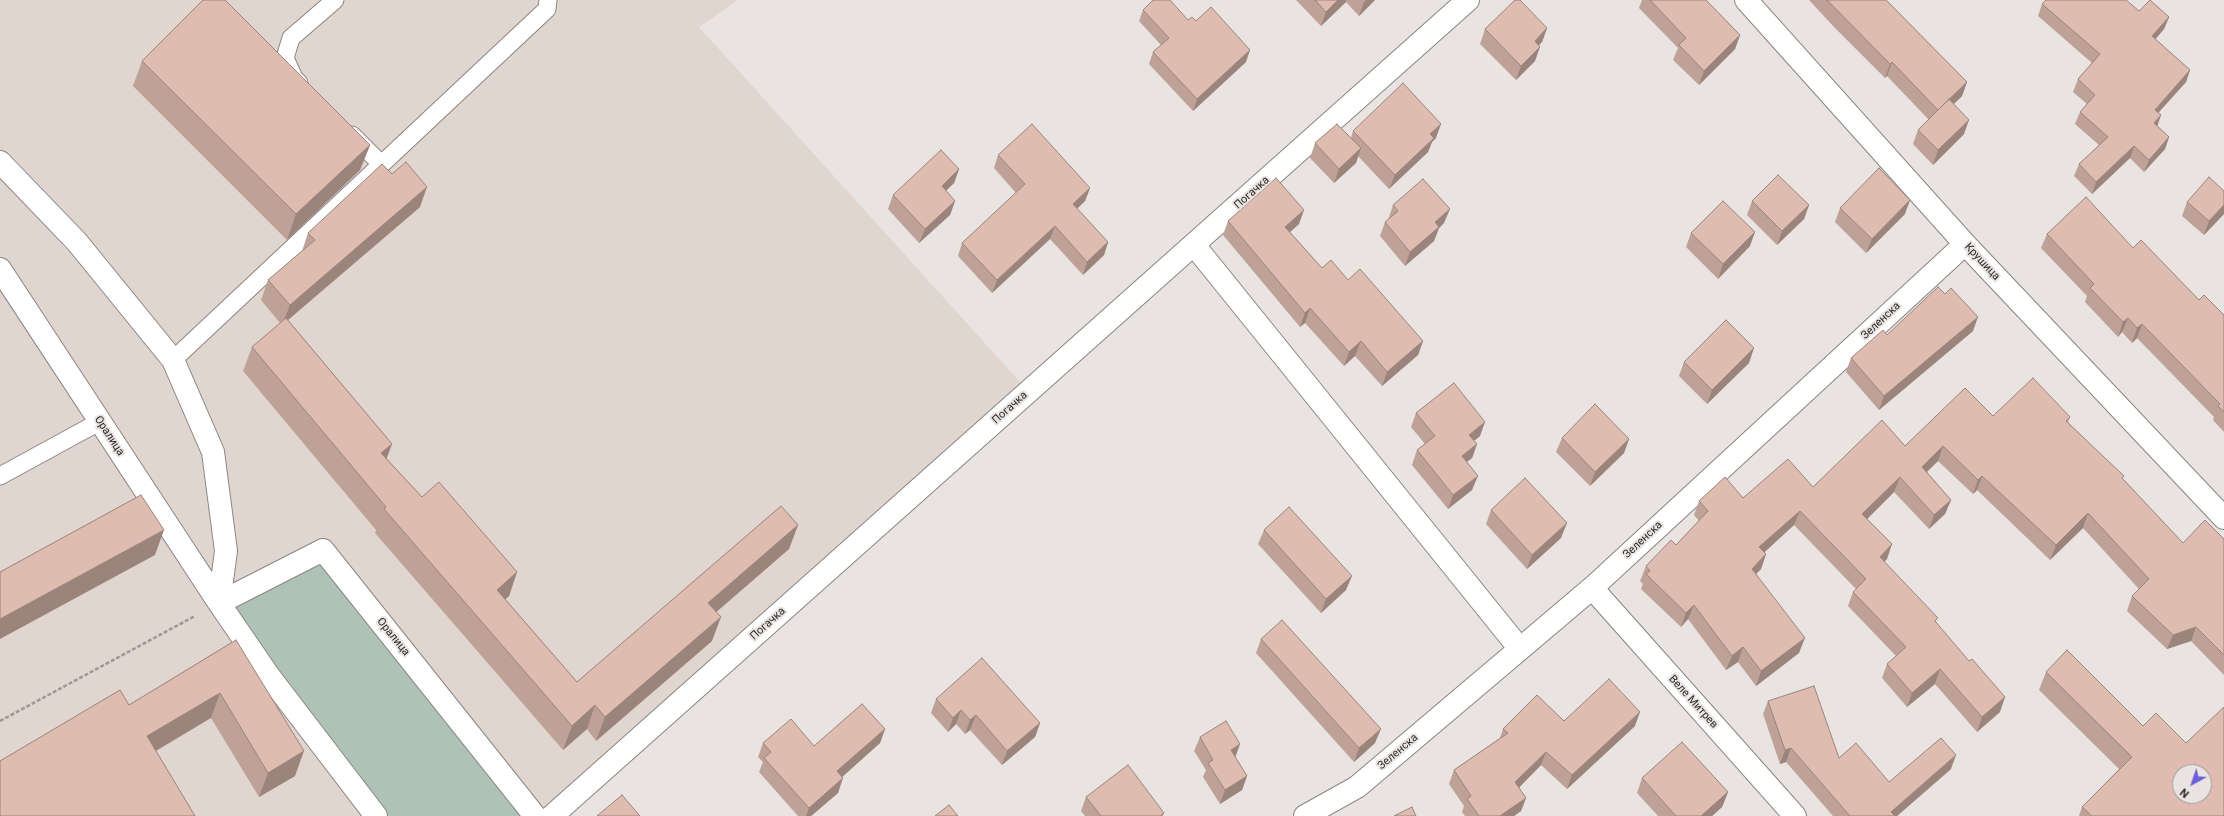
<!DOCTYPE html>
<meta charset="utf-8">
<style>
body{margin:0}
#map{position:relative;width:2224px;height:816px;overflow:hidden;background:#e9e3e1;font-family:Roboto,sans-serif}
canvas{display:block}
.north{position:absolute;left:2172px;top:764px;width:40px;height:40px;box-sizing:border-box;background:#e9e3e1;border:1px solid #9d9997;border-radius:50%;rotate:220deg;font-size:11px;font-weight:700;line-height:16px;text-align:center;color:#2c2a29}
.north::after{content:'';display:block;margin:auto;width:14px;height:18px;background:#6c5fd9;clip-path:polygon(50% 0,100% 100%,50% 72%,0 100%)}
</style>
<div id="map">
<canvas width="2224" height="816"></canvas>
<div class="north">N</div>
</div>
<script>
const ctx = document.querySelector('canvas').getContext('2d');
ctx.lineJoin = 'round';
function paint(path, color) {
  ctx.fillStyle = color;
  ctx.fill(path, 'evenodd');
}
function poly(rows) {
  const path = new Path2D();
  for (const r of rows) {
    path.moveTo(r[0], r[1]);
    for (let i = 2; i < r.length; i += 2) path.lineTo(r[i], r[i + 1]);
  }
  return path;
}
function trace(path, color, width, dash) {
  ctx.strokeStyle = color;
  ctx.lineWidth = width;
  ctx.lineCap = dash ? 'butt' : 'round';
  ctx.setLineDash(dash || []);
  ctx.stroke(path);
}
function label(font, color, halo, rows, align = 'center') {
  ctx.font = font + ' Roboto,sans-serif';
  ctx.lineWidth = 4;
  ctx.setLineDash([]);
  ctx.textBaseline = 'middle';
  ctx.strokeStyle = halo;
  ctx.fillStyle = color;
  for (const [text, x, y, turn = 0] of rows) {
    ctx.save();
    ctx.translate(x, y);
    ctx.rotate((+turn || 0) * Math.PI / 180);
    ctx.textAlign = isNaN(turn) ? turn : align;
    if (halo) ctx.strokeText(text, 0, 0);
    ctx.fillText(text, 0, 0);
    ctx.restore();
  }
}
const built = poly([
 [0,0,738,0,699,27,1029,392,552,816,0,816]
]);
const green = poly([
 [323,550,535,816,376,816,219,603]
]);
const path = poly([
 [0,721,195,616]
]);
const service = poly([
 [299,83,294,78,285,58,291,38,335,0],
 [352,135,381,164],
 [173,360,547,9,548,0],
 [0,476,99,422]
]);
const minor = poly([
 [1746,0,1965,244,2224,518],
 [0,162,77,242,173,360,213,452,226,551,219,603],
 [1194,245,1520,649],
 [0,269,219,603,269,676,376,816],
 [1592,588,1795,816],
 [219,603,323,550,535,816],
 [552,816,1468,0],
 [1305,816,1357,787,1592,588,1965,244]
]);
const wall = poly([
 [1296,0,1375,0,1359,16,1346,2,1321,26],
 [1642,0,1706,0,1740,35,1735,49,1699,85,1673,60,1678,48,1639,8],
 [1809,0,1886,0,1967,82,1962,96,1954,104,1964,134,1933,165,1913,144,1918,130,1929,120,1887,76,1885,78,1834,27],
 [2042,4,2139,11,2169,17,2164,29,2155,39,2190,70,2186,82,2158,113,2157,126,2169,137,2165,149,2144,172,2130,158,2092,194,2074,176,2079,164,2099,145,2075,124,2080,112,2087,104,2073,92,2078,79,2092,63,2038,16],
 [1143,10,1196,21,1246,62,1193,111,1149,64,1153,52,1161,45,1139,21],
 [1547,28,1542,42,1539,45,1535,61,1516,80,1480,44,1485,29],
 [142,61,370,145,360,170,287,240,133,86],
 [1353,131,1436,138,1432,142,1428,152,1389,189,1358,156,1356,163,1334,183,1310,158,1315,143,1351,138],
 [998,155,1090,188,1085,201,1077,209,1108,242,1104,255,1083,275,1050,239,992,293,958,256,962,243,1016,193,994,168],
 [959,169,954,183,946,191,955,201,950,215,919,243,888,209,893,195],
 [2224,191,2224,214,2204,235,2182,216,2187,202],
 [1752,201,1809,205,1804,219,1777,245,1747,215],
 [1393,205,1444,223,1439,228,1434,241,1405,266,1380,236,1385,222,1388,220],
 [420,207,288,320,392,444,386,458,422,497,517,572,509,596,505,599,577,682,798,525,789,549,716,612,712,641,596,741,587,729,563,750,375,533,376,530,243,371,252,347,280,323,261,300,268,280,302,251,308,233],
 [1840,208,1905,214,1866,253,1835,222],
 [1228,221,1299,224,1290,232,1322,268,1348,280,1423,341,1418,355,1382,386,1355,356,1344,366,1305,323,1300,327,1223,235],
 [1691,233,1750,246,1718,279,1686,247],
 [2047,234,2133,248,2199,300,2224,315,2224,432,2213,420,2214,417,2137,338,2132,343,2122,332,2118,337,2085,302,2087,296,2041,248],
 [1973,331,1879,410,1846,372,1851,358,1887,335],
 [1684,362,1749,363,1707,404,1679,376],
 [1416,413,1480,436,1474,441,1477,444,1472,458,1467,462,1472,490,1448,509,1412,465,1417,450,1425,444,1411,427],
 [1993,416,2070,417,2068,422,2123,479,2183,543,2224,539,2224,675,2191,641,2167,649,2127,611,2132,596,2139,589,2083,528,2050,560,1977,490,1973,494,1938,461,1927,472,1951,500,1945,514,1929,529,1894,492,1867,519,1887,559,1884,562,1936,622,2000,712,1977,732,1935,684,1907,707,1882,678,1887,664,1896,656,1848,606,1853,592,1856,589,1794,525,1764,552,1766,554,1761,569,1756,574,1799,653,1756,686,1738,662,1726,670,1688,619,1681,627,1641,589,1643,584,1640,581,1646,566,1676,545,1699,521,1694,515,1699,501,1743,498,1813,487,1905,446],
 [1562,438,1629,439,1624,453,1590,486,1556,452],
 [1491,510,1561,538,1527,569,1486,524],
 [1264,530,1346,590,1321,613,1258,544],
 [1261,639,1375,743,1354,762,1256,653],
 [236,640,295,776,259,797,211,718,129,705],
 [2046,672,2224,816,2079,816,2082,807,2119,769,2039,690],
 [936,699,1040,723,1035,737,1002,765,970,730,965,734,956,724,948,732,931,713],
 [1768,701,1839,758,1889,782,1951,769,1897,816,1833,816,1786,762,1780,764,1763,714],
 [1564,721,1635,726,1567,789,1541,765,1519,787,1526,798,1521,811,1514,816,1465,816,1462,812,1464,806,1449,784,1454,770,1500,738,1503,729],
 [885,729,880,743,842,777,838,793,811,816,798,816,759,772,763,762,758,757,763,743,814,746],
 [1200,737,1235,757,1247,776,1242,790,1220,804,1203,777,1206,770,1194,751],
 [1642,778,1728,792,1722,807,1712,816,1658,816,1637,793],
 [1086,797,1164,813,1163,816,1085,816,1081,811]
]);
const shadedWall = poly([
 [1338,0,1346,0,1346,2,1321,26,1326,12],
 [1366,0,1375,0,1359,16,1364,2],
 [2169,17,2164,29,2148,48,2152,36],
 [1547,28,1542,42,1529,55,1535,41],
 [1740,35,1735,49,1699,85,1704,71],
 [1540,47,1535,61,1516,80,1521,66],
 [1250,50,1246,62,1193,111,1197,99],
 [1892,62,1887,76,1885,78,1890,64],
 [2190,70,2186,82,2150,122,2155,110],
 [1967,82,1962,96,1933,124,1938,110],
 [2161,115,2157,127,2154,123],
 [1969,120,1964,134,1933,165,1938,150],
 [1441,124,1436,138,1432,142,1428,152,1389,189,1395,175,1430,134],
 [2169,137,2165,149,2144,172,2149,160],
 [370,145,360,170,287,240,296,214],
 [2134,146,2130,158,2092,194,2096,182],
 [1361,148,1356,163,1334,183,1339,169],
 [959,169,954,183,936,200,942,186],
 [427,187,420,207,282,325,290,305],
 [1090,188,1085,201,1068,217,1073,204],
 [1910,200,1905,214,1866,253,1872,239],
 [955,201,950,215,919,243,925,229],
 [1809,205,1804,219,1777,245,1782,231],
 [2224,205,2224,214,2204,235,2209,221],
 [1450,209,1444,223,1439,228,1434,241,1405,266,1410,252,1435,222],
 [1304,210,1299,224,1280,241,1285,227],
 [1055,226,1050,239,992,293,997,280],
 [1755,232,1750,246,1718,279,1723,264],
 [1108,242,1104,255,1083,275,1087,262],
 [1310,308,1305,323,1300,327,1305,313],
 [1978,317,1973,331,1879,410,1884,396],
 [2128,318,2122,332,2118,337,2123,322],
 [2142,324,2137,338,2132,343,2137,328],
 [1361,341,1355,356,1344,366,1349,352],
 [1423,341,1418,355,1382,386,1387,372],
 [1754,348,1749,363,1707,404,1712,390],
 [1485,422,1480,436,1464,449,1469,435],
 [1629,439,1624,453,1590,486,1595,472],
 [392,444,383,468,381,453],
 [1477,444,1472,458,1456,470,1462,456],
 [1943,446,1938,461,1917,481,1922,467],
 [1478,476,1472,490,1448,509,1453,495],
 [1982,476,1977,490,1973,494,1978,480],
 [1900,477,1894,492,1857,529,1862,514],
 [1951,500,1945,514,1929,529,1934,515],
 [1800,511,1794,525,1754,562,1759,547],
 [2088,513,2083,528,2050,560,2056,545],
 [1567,523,1561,538,1527,569,1532,555],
 [798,525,789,549,699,627,708,603],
 [164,530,155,555,0,639,0,619],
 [1892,544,1887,559,1874,571,1880,557],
 [1766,554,1761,569,1747,583,1752,569],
 [517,572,509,596,489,614,497,590],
 [1352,576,1346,590,1321,613,1326,599],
 [1694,605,1688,619,1681,627,1686,613],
 [721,617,712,641,596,741,605,717],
 [2196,627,2191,641,2167,649,2173,635],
 [1805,638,1799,653,1756,686,1761,671],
 [1743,647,1738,662,1726,670,1732,656],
 [1940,669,1935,684,1907,707,1912,693],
 [220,693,211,718,139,761,147,736],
 [2005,697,2000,712,1977,732,1982,717],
 [595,705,587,729,563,750,572,726],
 [961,710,956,724,948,732,953,718],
 [1640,712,1635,726,1567,789,1572,775],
 [976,715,970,730,965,734,970,720],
 [1040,723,1035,737,1002,765,1007,751],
 [885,729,880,743,832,786,837,771],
 [1381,729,1375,743,1354,762,1359,748],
 [1240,744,1235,758,1231,750],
 [1791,748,1786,762,1780,764,1785,750],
 [304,751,295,776,259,797,268,773],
 [1546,752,1541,765,1511,796,1515,782],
 [1956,755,1951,769,1897,816,1890,816,1891,812],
 [1247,776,1242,790,1220,804,1225,790],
 [843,778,838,793,811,816,806,816,809,808],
 [1728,792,1722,807,1712,816,1701,816],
 [1526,798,1521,811,1514,816,1500,816]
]);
const building = poly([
 [203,0,225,0,370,145,296,214,142,61,203,0],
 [1153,0,1170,0,1188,20,1192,17,1196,21,1211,7,1250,50,1197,99,1153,52,1169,38,1143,10,1153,0],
 [1315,0,1338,0,1326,12,1315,0],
 [1515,0,1520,0,1547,28,1535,41,1540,47,1521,66,1485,29,1515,0],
 [1650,0,1706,0,1740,35,1704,71,1679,45,1686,38,1650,0],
 [1827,0,1886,0,1967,82,1938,110,1892,62,1890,64,1827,0],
 [2046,0,2126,0,2139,11,2150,0,2169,17,2152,36,2190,70,2155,110,2161,115,2154,123,2169,137,2149,160,2134,146,2096,182,2079,164,2108,137,2080,112,2095,95,2078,79,2100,54,2042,4,2046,0],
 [1403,83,1441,124,1430,134,1434,138,1395,175,1353,131,1403,83],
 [1949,99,1969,120,1938,150,1918,130,1949,99],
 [1032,124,1090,188,1073,204,1108,242,1087,262,1055,226,997,280,962,243,1025,184,998,155,1032,124],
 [1337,124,1361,148,1339,169,1315,143,1337,124],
 [941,150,959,169,942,186,955,201,925,229,893,195,941,150],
 [406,162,427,187,290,305,268,280,315,240,308,233,382,164,392,174,406,162],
 [1879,168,1910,200,1872,239,1840,208,1879,168],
 [1778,175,1809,205,1782,231,1752,201,1778,175],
 [2209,177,2224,191,2224,205,2209,221,2187,202,2209,177],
 [1276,178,1304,210,1285,227,1322,268,1331,260,1348,280,1360,269,1423,341,1387,372,1361,341,1349,352,1310,308,1305,313,1228,221,1276,178],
 [1423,179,1450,209,1435,222,1439,227,1410,252,1385,222,1398,211,1393,205,1423,179],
 [2086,197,2133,248,2141,240,2199,300,2204,295,2224,315,2224,412,2218,406,2220,404,2142,324,2137,328,2128,318,2123,322,2090,288,2094,284,2047,234,2086,197],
 [1723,201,1755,232,1723,264,1691,233,1723,201],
 [1938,287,1945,294,1951,288,1978,317,1884,396,1851,358,1883,330,1887,335,1938,287],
 [286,318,392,444,381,453,422,497,439,482,517,572,497,590,577,682,781,506,798,525,708,603,721,617,605,717,595,705,572,726,384,509,386,507,252,347,286,318],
 [1726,320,1754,348,1712,390,1684,362,1726,320],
 [2033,378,2070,417,2066,421,2124,476,2122,478,2183,543,2205,520,2224,539,2224,655,2196,627,2173,635,2132,596,2149,579,2088,513,2056,545,1982,476,1978,480,1943,446,1922,467,1951,500,1934,515,1900,477,1862,514,1892,544,1880,557,1938,618,1935,621,1969,661,1972,659,2005,697,1982,717,1940,669,1912,693,1887,664,1906,647,1853,592,1866,579,1800,511,1759,547,1766,554,1752,569,1805,638,1761,671,1743,647,1732,656,1694,605,1686,613,1646,574,1650,571,1646,566,1671,540,1676,545,1708,511,1699,501,1725,477,1743,498,1788,459,1813,487,1882,420,1905,446,1965,388,1993,416,2033,378],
 [1454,383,1485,422,1469,435,1477,444,1462,456,1478,476,1453,495,1417,450,1435,436,1416,413,1454,383],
 [1595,404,1629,439,1595,472,1562,438,1595,404],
 [1525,478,1567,523,1532,555,1491,510,1525,478],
 [141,495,164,530,0,619,0,572,141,495],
 [1289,507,1352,576,1326,599,1264,530,1289,507],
 [1282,620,1381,729,1359,748,1261,639,1282,620],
 [236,640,304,751,268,773,220,693,147,736,195,816,0,816,0,761,120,690,129,705,236,640],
 [2067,650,2143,726,2156,713,2186,743,2224,707,2224,816,2092,816,2082,807,2132,757,2046,672,2067,650],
 [2180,772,2204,772,2204,796,2180,796,2180,772],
 [982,658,1040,723,1007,751,976,715,970,720,961,710,953,718,936,699,982,658],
 [1609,679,1640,712,1572,775,1546,752,1515,782,1526,798,1500,816,1479,816,1467,799,1471,796,1454,770,1508,733,1503,729,1537,695,1564,721,1609,679],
 [1814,686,1839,758,1856,743,1889,782,1941,738,1956,755,1891,812,1895,816,1850,816,1791,748,1785,750,1768,701,1814,686],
 [862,704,885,729,837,771,843,778,809,808,764,758,771,752,763,743,791,719,814,746,862,704],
 [1226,721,1240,744,1231,750,1247,776,1225,790,1208,763,1213,760,1200,737,1226,721],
 [1682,742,1728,792,1701,816,1676,816,1642,778,1682,742],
 [1128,765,1164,813,1160,816,1101,816,1086,797,1128,765],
 [622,795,640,816,597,816,622,795],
 [949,805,958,816,935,816,949,805],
 [1412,807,1416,816,1394,816,1412,807]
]);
const streetNames = [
 ["Погачка",1252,193,-42],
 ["Крушица",1982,262,47],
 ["Зеленска",1881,321,-43],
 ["Погачка",1010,408,-42],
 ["Оралица",109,436,57],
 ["Зеленска",1643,540,-43],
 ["Погачка",768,624,-42],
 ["Оралица",393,637,51],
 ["Веле Митрев",1693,702,48],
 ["Зеленска",1398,752,-40]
];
paint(built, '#e1d5cf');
paint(green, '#aec3b6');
trace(service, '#8a8583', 19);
trace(minor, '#8a8583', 24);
trace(path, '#9c9896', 2.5, [4, 2]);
trace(service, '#fff', 17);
trace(minor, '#fff', 22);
paint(wall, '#bfa297');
paint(shadedWall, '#9b847b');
paint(building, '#debcb0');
trace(building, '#9b847b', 1);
label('11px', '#2c2a29', '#e9e3e1', streetNames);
</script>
